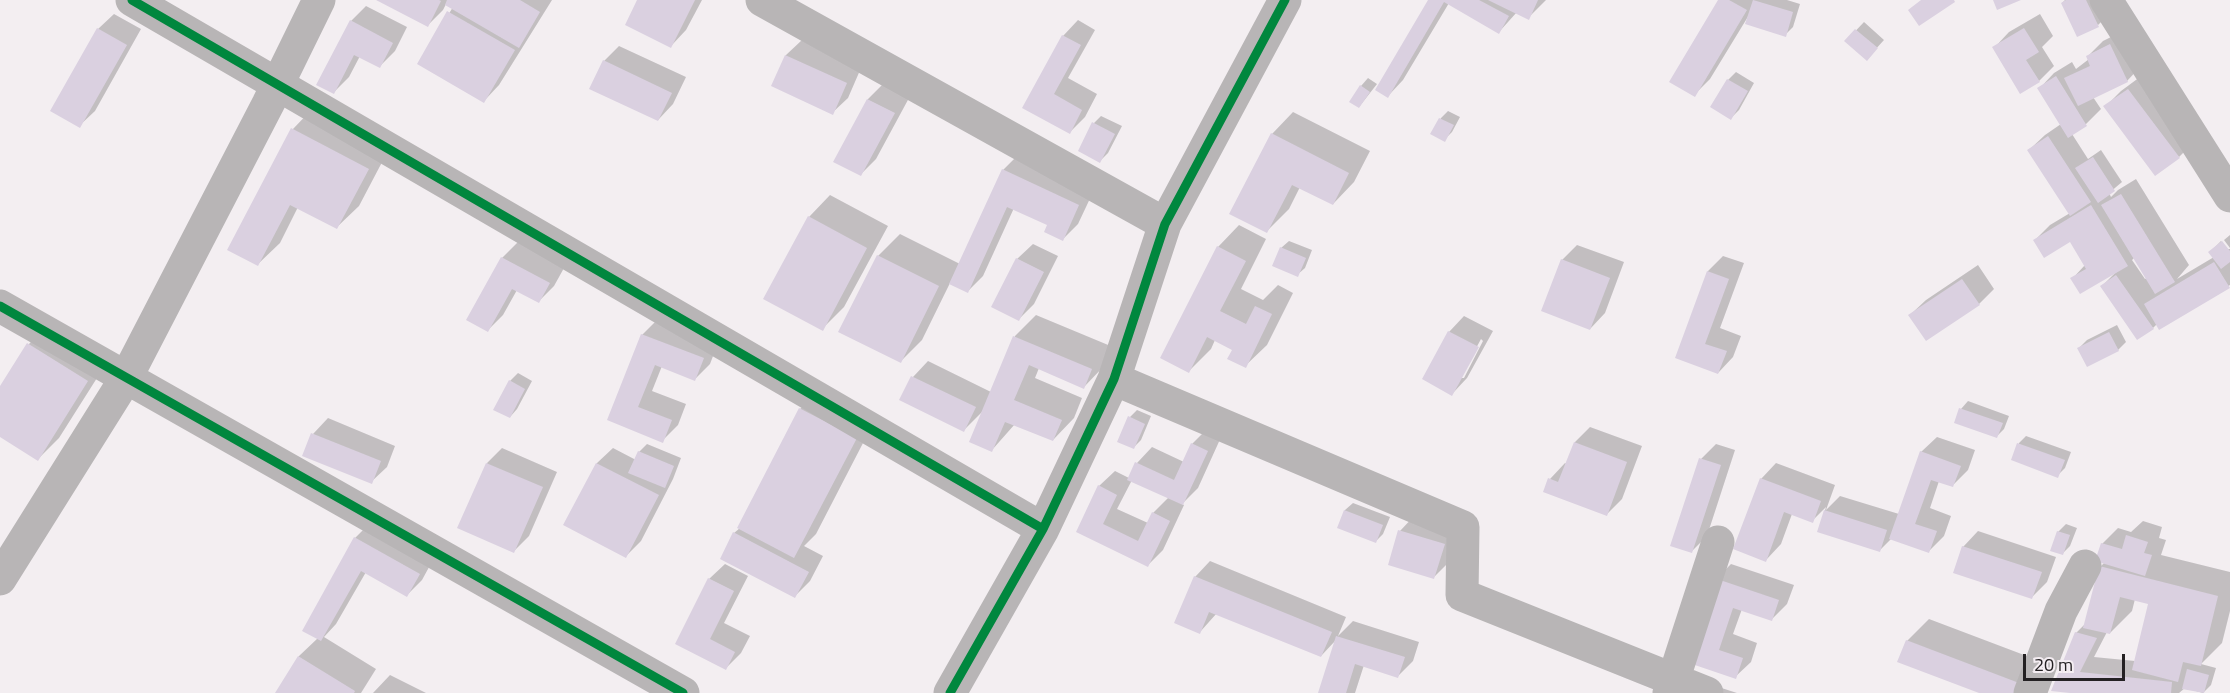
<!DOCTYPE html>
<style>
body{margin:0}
#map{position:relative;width:2230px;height:693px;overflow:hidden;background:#f3eef1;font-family:"Titillium Web",sans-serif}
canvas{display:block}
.scale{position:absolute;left:2023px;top:654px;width:102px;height:27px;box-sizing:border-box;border:3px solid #242123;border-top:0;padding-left:8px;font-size:18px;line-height:21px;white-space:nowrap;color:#242123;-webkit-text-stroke:4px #f4edf2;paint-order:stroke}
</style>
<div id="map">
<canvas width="2230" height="693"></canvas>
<div class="scale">20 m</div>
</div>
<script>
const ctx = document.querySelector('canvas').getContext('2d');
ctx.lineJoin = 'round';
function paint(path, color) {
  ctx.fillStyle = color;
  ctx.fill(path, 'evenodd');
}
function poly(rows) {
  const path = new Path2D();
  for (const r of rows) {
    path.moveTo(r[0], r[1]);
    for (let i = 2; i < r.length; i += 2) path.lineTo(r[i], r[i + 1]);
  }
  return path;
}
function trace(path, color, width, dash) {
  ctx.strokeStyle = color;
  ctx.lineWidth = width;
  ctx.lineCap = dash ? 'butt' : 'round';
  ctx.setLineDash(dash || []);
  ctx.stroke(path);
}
const shadow = poly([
 [379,0,552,0,499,85,484,101,419,63,453,7,446,4,443,10,428,25],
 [639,0,702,0,686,30,671,46],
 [1429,0,1546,0,1528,18,1517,12,1499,32,1449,3,1403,80,1388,96],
 [1720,0,1787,0,1800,4,1793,27,1785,35,1749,15,1710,79,1694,95],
 [2065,0,2097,0,2105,18,2098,25,2062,3],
 [366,6,407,27,395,51,380,66,360,56,349,77,334,92,351,21],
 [114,14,141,29,95,111,79,126,98,29],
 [2040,14,2053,36,2042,47,2054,66,2039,81,1994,48,2009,32],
 [1078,20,1095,30,1068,78,1097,94,1085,117,1070,132,1024,107,1063,36],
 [1864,22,1884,40,1874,51,1846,41],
 [2125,30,2142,65,2127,81,2093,97,2101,109,2086,124,2072,134,2088,159,2101,150,2122,182,2109,193,2111,197,2118,190,2136,179,2189,265,2177,279,2214,257,2210,252,2221,241,2227,249,2230,249,2230,285,2157,324,2153,328,2102,286,2115,273,2072,279,2085,265,2070,240,2035,240,2050,225,2070,213,2029,150,2045,135,2061,124,2039,89,2054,73,2072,62,2076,69,2089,59,2088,56,2103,41],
 [2135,257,2147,278,2145,279,2132,260],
 [802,40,861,68,848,98,832,113,773,86,786,55],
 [619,46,686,77,673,104,658,120,604,61],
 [1736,72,1754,83,1739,110,1731,118,1728,80],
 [2144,74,2194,142,2179,157,2105,107,2121,91],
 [1368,78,1377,84,1359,107,1361,86],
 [883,84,909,98,876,159,861,174,835,161,868,99],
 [314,107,390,147,359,206,337,227,298,207,280,243,258,264,229,249,293,129],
 [1448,111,1460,117,1452,132,1444,140,1432,134,1441,118],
 [1293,112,1370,151,1354,182,1333,204,1300,187,1289,209,1267,231,1272,134],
 [1101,116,1122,126,1108,153,1100,161,1094,123],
 [1018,155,1094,190,1078,224,1063,239,1049,224,1014,208,983,276,968,291,950,283,922,340,901,361,878,256,900,234,960,264,1003,170],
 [830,195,888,226,844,307,822,329,809,217],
 [1239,225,1266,239,1241,289,1263,300,1278,285,1293,293,1267,345,1245,366,1234,350,1215,340,1211,349,1189,371,1218,247],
 [2230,235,2230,248,2224,240],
 [1289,241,1312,250,1305,268,1297,275,1281,248],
 [518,242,564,268,554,286,539,301,517,290,503,315,488,330,468,320,502,258],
 [1033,244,1058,256,1034,304,1019,319,1017,259],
 [1577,245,1624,262,1605,313,1590,329,1562,260],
 [1723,256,1744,263,1720,328,1741,336,1733,357,1718,373,1677,357,1708,271],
 [1978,265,1994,289,1979,304,1910,315,1926,300],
 [1036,315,1113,347,1105,365,1084,387,1039,368,1035,378,1082,398,1074,418,1053,440,1015,424,992,450,984,410,964,430,901,400,913,377,928,361,991,392,1015,336],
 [1464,316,1493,331,1467,378,1452,394,1449,332],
 [1481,339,1483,341,1464,378,1460,378],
 [658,319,718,343,710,364,695,379,662,366,652,391,686,404,678,425,662,441,609,419,642,335],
 [50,322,109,359,59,438,38,459,0,435,0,389,29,344],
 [2117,325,2126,342,2118,350,2079,348,2087,340],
 [518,373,532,381,517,409,510,417,510,381],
 [822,388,877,416,816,534,804,546,823,556,810,581,795,596,734,533,740,528,800,409],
 [1968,401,2009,416,2004,429,1997,436,1961,409],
 [1137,410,1151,416,1141,440,1134,447,1130,417],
 [328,418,395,446,387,467,371,482,313,434],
 [1590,427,1642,446,1622,499,1607,514,1545,491,1550,479,1565,463,1567,464,1575,442],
 [1208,428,1222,435,1198,488,1182,504,1184,505,1163,550,1148,565,1078,531,1099,486,1115,471,1129,478,1137,463,1152,447,1184,462,1192,444],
 [1132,480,1169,497,1153,513,1148,523,1117,509],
 [2026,436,2071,452,2065,468,2057,476,2013,459,2019,443],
 [1937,437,1975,450,1968,470,1953,485,1939,481,1930,508,1951,516,1944,536,1929,551,1892,538,1880,550,1819,531,1826,507,1812,521,1792,514,1781,544,1766,560,1761,479,1776,463,1835,485,1826,510,1840,496,1899,514,1921,452],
 [647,444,681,458,673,479,641,541,626,556,565,525,597,463,613,448,636,460,639,452],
 [1716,444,1735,450,1707,536,1692,551,1701,459],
 [502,448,557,472,529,536,514,551,487,463],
 [1353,503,1390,517,1383,534,1376,541,1339,527,1345,510],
 [1415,515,1459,529,1449,562,1434,577,1400,531],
 [2143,521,2162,527,2159,538,2166,540,2161,555,2230,572,2230,611,2222,643,2201,664,2216,668,2211,685,2203,693,2185,688,2179,693,2083,693,2053,689,2076,633,2086,623,2100,567,2105,562,2102,544,2118,528,2131,532],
 [2135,599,2150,603,2135,661,2094,657,2107,632,2110,633,2132,611],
 [370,523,434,558,422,580,407,595,366,572,336,624,324,637,376,669,361,693,276,693,299,656,318,638,355,538],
 [2066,524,2077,528,2070,546,2063,553,2058,532],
 [1978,531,2056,557,2047,582,2032,597,1963,547],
 [1210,561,1346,617,1338,636,1353,621,1419,642,1413,661,1398,676,1364,665,1355,693,1320,693,1336,640,1321,656,1217,613,1200,632,1195,577],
 [725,564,748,576,724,623,750,636,741,653,726,668,677,643,709,579],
 [1731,564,1794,585,1787,604,1772,619,1742,609,1733,634,1757,643,1751,662,1735,677,1688,661,1716,579],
 [1929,619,2040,661,2028,693,1983,693,1907,641],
 [390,675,426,693,373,693],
 [1703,682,1737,693,1693,693]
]);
const building = poly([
 [376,0,439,0,441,1,428,27],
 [447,0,520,0,540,12,519,48,445,5],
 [637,0,695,0,671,48,625,25],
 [1428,0,1479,0,1509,16,1499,34,1444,2,1388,98,1375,90],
 [1488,0,1538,0,1529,20],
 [1718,0,1729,0,1747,10,1695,97,1669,82],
 [1753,0,1793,12,1786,37,1745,24],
 [1921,0,1954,0,1955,2,1919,26,1908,10],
 [1993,0,2021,0,1997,10],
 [2066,0,2086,0,2099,27,2077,37,2061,3],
 [447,11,515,50,484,103,417,64],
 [350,20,393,43,380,68,354,55,334,94,316,85],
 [97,28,127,45,80,128,50,111],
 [2024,28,2039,52,2026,60,2040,82,2020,94,1992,47],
 [1855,29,1878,48,1867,61,1844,41],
 [1062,35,1081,45,1054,94,1082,110,1070,134,1022,108],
 [2110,44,2128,82,2078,106,2064,78,2090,66,2086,56],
 [785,55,847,83,833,115,771,86],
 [603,60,672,93,658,121,589,89],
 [2056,76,2087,126,2068,138,2037,88],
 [1727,79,1748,91,1731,120,1710,107],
 [1360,85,1370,92,1359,108,1349,102],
 [2128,89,2180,158,2155,176,2103,106],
 [867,99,895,113,861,176,833,162],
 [1439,118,1454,125,1445,142,1430,134],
 [1092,122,1115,134,1100,163,1078,151],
 [291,128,369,169,337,229,290,205,258,266,227,250],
 [1271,133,1349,173,1333,205,1292,185,1267,233,1229,214],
 [2048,136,2091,202,2070,216,2027,150],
 [2093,157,2115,191,2098,203,2075,168],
 [1002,169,1079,205,1063,241,1044,232,1047,225,1007,207,968,293,949,284],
 [2121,194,2175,282,2155,294,2101,205],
 [2091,205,2128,266,2080,294,2070,278,2086,269,2070,242,2044,258,2033,240],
 [808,216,867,248,823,331,763,299],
 [2222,241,2230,251,2230,262,2221,269,2208,252],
 [1217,246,1246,261,1220,311,1246,324,1255,306,1272,314,1246,368,1227,359,1232,350,1207,337,1189,373,1160,358],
 [1280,247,1306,258,1298,277,1272,266],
 [877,255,939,286,901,363,838,332],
 [501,257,550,283,539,303,512,289,488,332,466,320],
 [1016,258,1044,272,1019,321,991,307],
 [1561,259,1610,278,1590,330,1541,311],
 [2214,262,2230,288,2159,330,2144,304],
 [1707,271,1729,279,1705,344,1727,351,1718,374,1675,358],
 [2116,275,2154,329,2137,340,2100,286],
 [1962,279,1980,305,1926,341,1908,315],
 [1448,331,1479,347,1452,396,1422,379],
 [2109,332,2119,351,2087,367,2077,348],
 [641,334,704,358,695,381,655,365,638,407,672,420,663,443,607,420],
 [1013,336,1092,369,1084,389,1029,365,1014,400,1062,420,1053,441,1005,422,992,452,969,442],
 [27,343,88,381,38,461,0,437,0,386],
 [911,376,976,407,964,432,899,400],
 [509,380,525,389,510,418,493,410],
 [799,408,857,438,794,558,737,528],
 [1959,408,2003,423,1997,438,1954,423],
 [1128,416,1145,424,1134,449,1117,442],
 [311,433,381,461,372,484,302,456],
 [1574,442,1627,462,1607,516,1543,492,1548,478,1558,482],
 [1191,443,1208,451,1183,505,1127,480,1135,462,1174,480],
 [2017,443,2065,460,2058,478,2011,460],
 [638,451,674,466,665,488,628,473],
 [1920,451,1961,466,1953,487,1931,480,1915,524,1937,531,1929,553,1889,539],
 [1699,458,1721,465,1692,553,1670,546],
 [486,463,543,487,514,553,457,528],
 [596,463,659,495,626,558,563,525],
 [1760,478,1821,501,1813,523,1784,512,1766,562,1733,549],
 [1098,485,1117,495,1103,524,1138,541,1152,512,1170,521,1148,567,1076,532],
 [1344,510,1383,525,1376,543,1337,528],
 [1824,510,1887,530,1880,552,1817,532],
 [1398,530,1445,544,1434,579,1388,565],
 [2057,531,2070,535,2063,555,2050,551],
 [733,532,809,572,795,598,720,559],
 [2126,535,2148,542,2144,553,2152,555,2145,576,2095,561,2101,543,2122,549],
 [354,537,420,574,407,597,361,571,321,641,302,631],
 [1962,546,2042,572,2032,599,1953,573],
 [2099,566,2218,596,2201,666,2183,662,2178,682,2132,670,2148,604,2120,597,2110,634,2083,628],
 [1194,576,1332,632,1321,657,1209,612,1200,634,1174,623],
 [708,578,734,591,710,639,735,652,726,670,675,644],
 [1714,578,1779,600,1772,621,1733,608,1719,650,1743,658,1736,679,1686,662],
 [2075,632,2097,638,2080,672,2172,682,2171,693,2070,693,2051,691],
 [1336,636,1405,657,1398,678,1355,664,1346,693,1318,693],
 [1906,640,2019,683,2016,693,1979,693,1897,662],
 [298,656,355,691,354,693,275,693],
 [2187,669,2209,675,2204,693,2182,689]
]);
const minor = poly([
 [132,0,1043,529],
 [762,0,1165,224],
 [2106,0,2230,196],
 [0,306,683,693],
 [1114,379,1463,527,1462,595,1707,693],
 [0,579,126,378,268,104,319,0],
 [950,693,1043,529,1114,379,1165,224,1285,0],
 [1669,693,1718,542],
 [2030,693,2061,611,2085,566]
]);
const cycleway = poly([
 [132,0,1043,529],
 [0,306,683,693],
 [950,693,1043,529,1114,379,1165,224,1285,0]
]);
paint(shadow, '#0003');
paint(building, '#dad0e0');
trace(minor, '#b8b5b6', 33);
trace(cycleway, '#00873e', 9);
</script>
